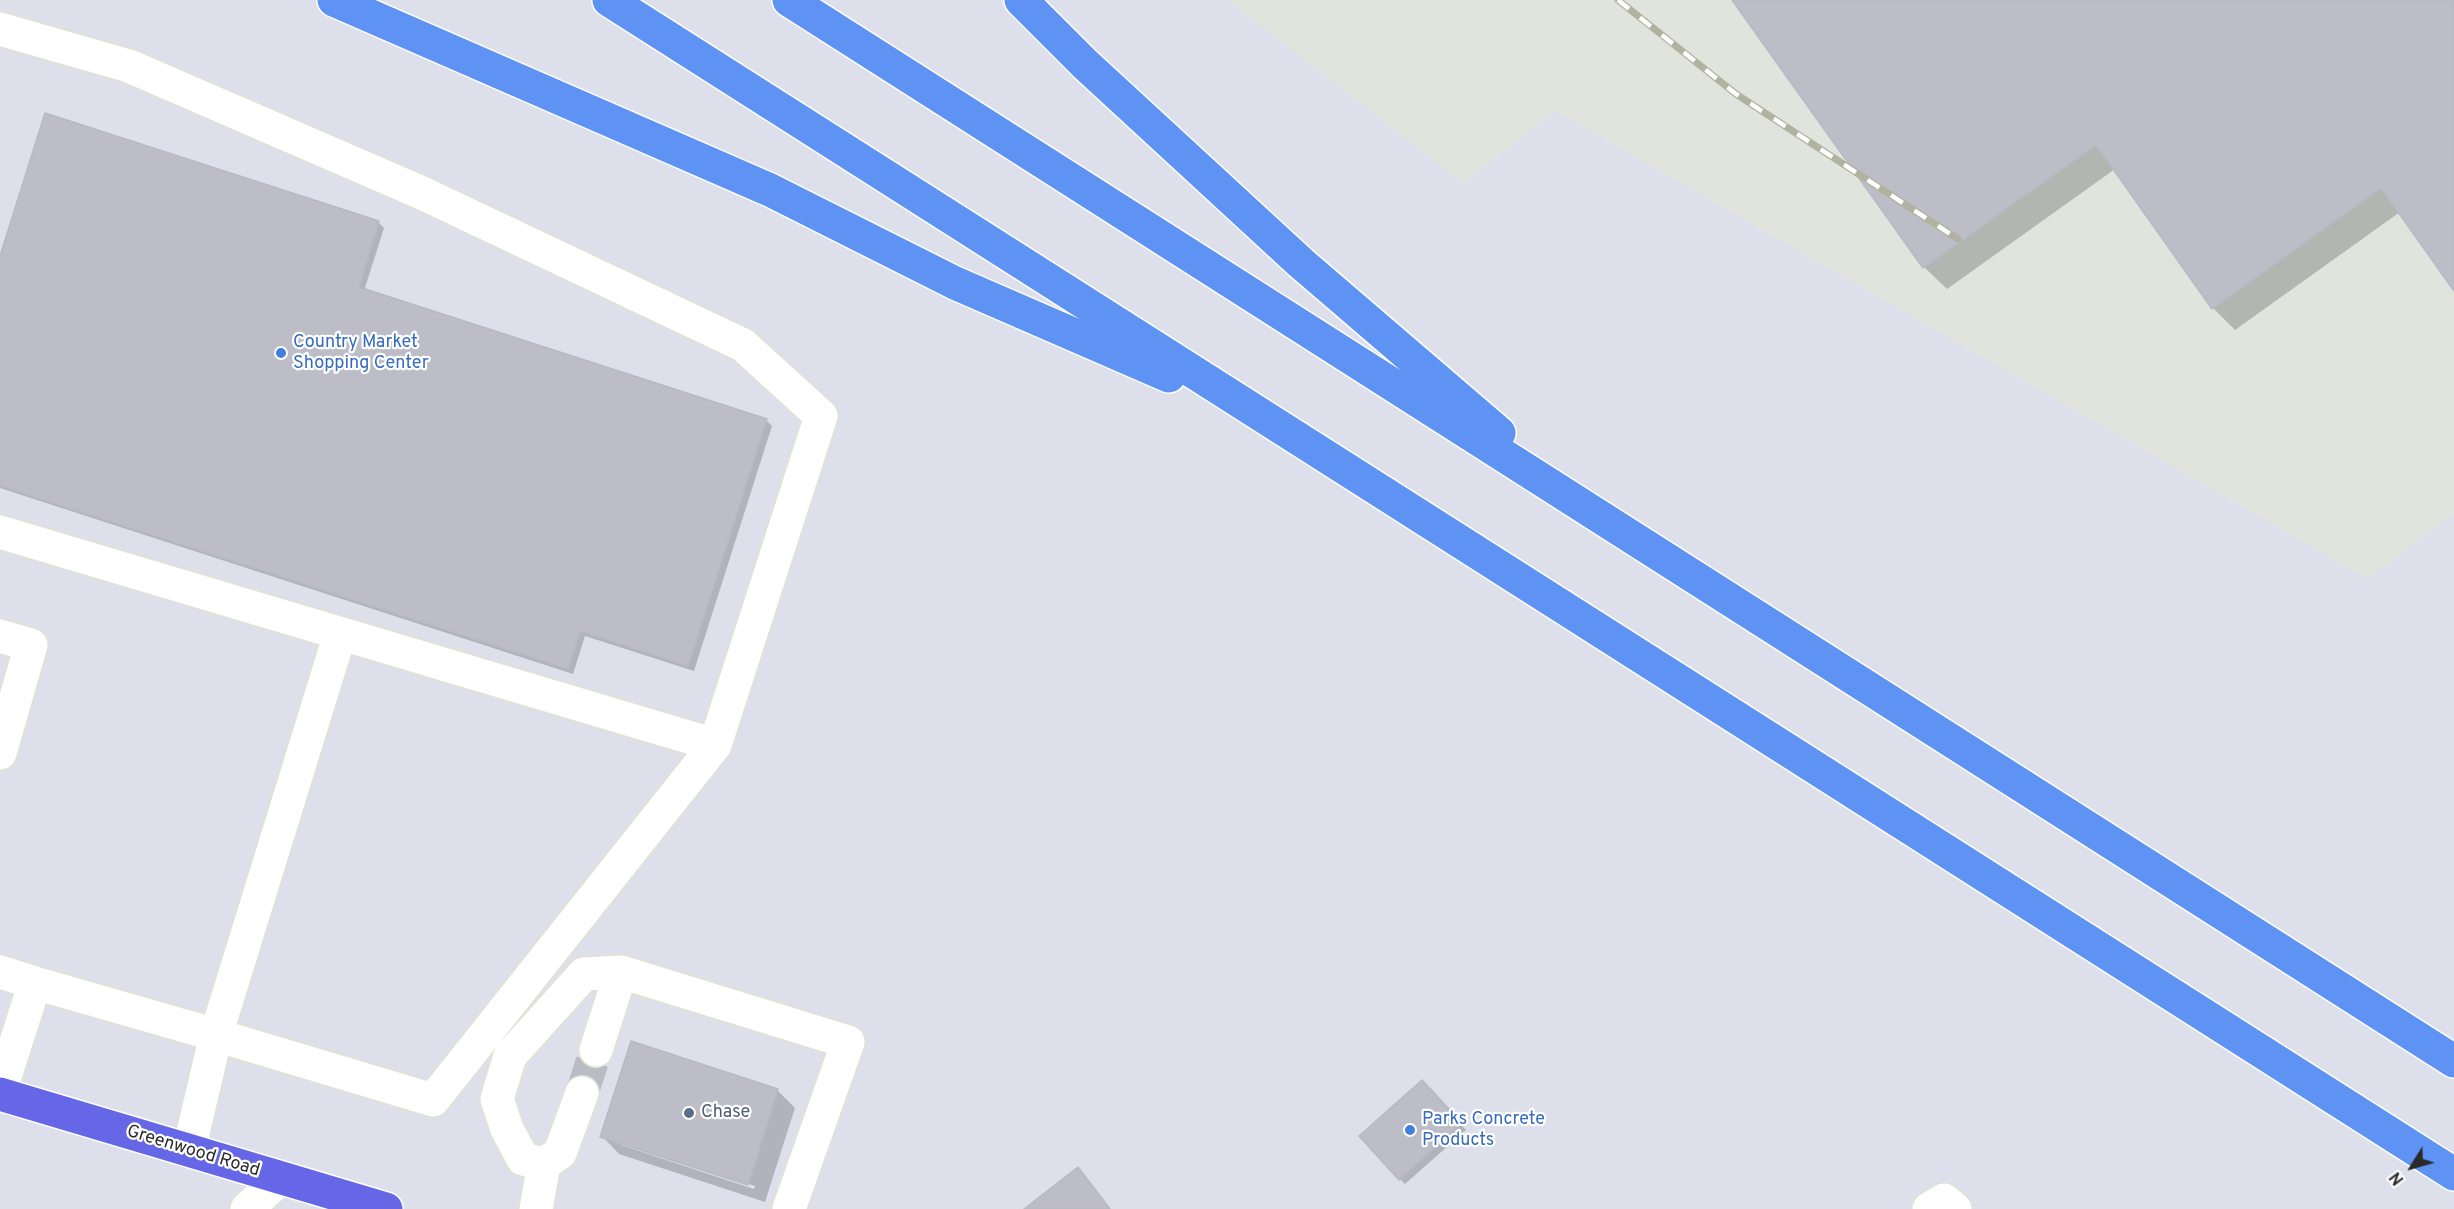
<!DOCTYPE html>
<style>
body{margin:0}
#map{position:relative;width:2454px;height:1209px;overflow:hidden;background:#dde0eb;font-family:Overpass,sans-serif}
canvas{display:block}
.north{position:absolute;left:2382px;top:1137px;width:60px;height:60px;-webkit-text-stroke:4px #fff;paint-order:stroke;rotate:233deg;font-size:16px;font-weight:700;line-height:24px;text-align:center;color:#2a2a2a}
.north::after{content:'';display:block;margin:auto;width:21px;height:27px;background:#2a2a2a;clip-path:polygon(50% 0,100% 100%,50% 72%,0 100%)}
</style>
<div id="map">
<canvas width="2454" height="1209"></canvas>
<div class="north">N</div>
</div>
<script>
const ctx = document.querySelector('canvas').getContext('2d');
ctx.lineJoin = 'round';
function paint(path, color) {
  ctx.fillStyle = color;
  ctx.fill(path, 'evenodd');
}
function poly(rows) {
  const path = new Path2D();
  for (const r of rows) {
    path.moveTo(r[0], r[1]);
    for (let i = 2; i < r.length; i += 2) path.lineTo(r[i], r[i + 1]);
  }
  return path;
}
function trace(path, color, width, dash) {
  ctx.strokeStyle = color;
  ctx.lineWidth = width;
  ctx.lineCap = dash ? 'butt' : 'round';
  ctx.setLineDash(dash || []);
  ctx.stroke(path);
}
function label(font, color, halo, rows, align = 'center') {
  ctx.font = font + ' Overpass,sans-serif';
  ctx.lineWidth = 4.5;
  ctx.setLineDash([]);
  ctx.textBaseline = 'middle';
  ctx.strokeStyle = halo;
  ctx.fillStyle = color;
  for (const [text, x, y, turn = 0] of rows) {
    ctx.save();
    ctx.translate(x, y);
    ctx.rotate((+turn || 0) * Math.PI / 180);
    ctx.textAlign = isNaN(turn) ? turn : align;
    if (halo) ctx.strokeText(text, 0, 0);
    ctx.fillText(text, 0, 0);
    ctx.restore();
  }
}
const industrial = poly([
 [1228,0,2454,0,2454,514,2368,579,1556,111,1463,183]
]);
const shadow = poly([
 [1734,0,2454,0,2454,288,2400,212,2235,330,2213,308,2115,169,1947,289,1924,267],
 [378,222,384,228,364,291,766,420,772,426,694,671,585,636,573,674,0,488,0,261],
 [632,1043,778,1091,795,1108,765,1202,619,1154,602,1136],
 [621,1142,755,1186,754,1189,621,1145],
 [1427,1087,1466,1130,1405,1184,1400,1179]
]);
const building = poly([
 [1732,0,2454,0,2454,291,2381,188,2212,309,2096,145,1923,268,1732,0],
 [45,113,379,221,359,287,767,419,688,666,580,631,568,669,0,486,0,256,45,113],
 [631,1041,778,1089,748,1185,600,1137,631,1041],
 [1422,1080,1462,1123,1399,1180,1359,1136,1422,1080],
 [1078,1167,1110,1209,1024,1209,1078,1167]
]);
const minorTunnel = poly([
 [582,1093,596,1050]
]);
const minor = poly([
 [0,29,129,66,422,193,743,345,821,416,715,745],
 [0,532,715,745,433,1100,216,1035,340,634],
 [0,636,31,645,0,753],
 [0,972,35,983],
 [596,1050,621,972],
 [0,1092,35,983,216,1035,189,1150],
 [544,1164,560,1153,582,1093],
 [247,1209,281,1178],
 [536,1209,544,1164,523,1159,507,1129,497,1099,510,1056,584,974,621,972,848,1042,789,1209],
 [1929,1209,1944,1200,1955,1209]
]);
const major = poly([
 [0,1094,386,1209]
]);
const highway = poly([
 [334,0,770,190,955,283,1169,376],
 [609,0,2454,1174],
 [789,0,2454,1061],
 [1021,0,1085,64,1301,263,1499,433]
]);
const rail = poly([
 [1618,0,1736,94,1958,239]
]);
const markers = [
 [281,353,6,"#3f7fe0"],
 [689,1113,6,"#5c6f8a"],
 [1410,1130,6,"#3f7fe0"]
];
const shopNames = [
 ["Country Market",293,343],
 ["Shopping Center",293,364],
 ["Parks Concrete",1422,1120],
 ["Products",1422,1141]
];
const serviceNames = [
 ["Chase",701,1113]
];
const streetNames = [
 ["Greenwood Road",193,1152,17]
];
paint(industrial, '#e0e4dd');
paint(shadow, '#0003');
paint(building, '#bcbdc7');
trace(building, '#b6b9c6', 1.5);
trace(minorTunnel, '#b9bcc4', 33, [33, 16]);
trace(minor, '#e1e2d2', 36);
trace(major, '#fff', 36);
trace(highway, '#fff', 36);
trace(minor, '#fff', 33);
trace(major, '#6567e7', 33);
trace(highway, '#5f93f3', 33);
trace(rail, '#b1b3a0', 7);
trace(rail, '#fff', 4.5, [14]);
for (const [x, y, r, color] of markers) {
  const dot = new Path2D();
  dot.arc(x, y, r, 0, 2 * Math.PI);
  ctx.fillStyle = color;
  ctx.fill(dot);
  trace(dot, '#fff', 2);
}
label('18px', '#366cbe', '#fff', shopNames, 'left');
label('18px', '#4e5e75', '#fff', serviceNames, 'left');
label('18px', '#2a2a2a', '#fff', streetNames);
</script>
